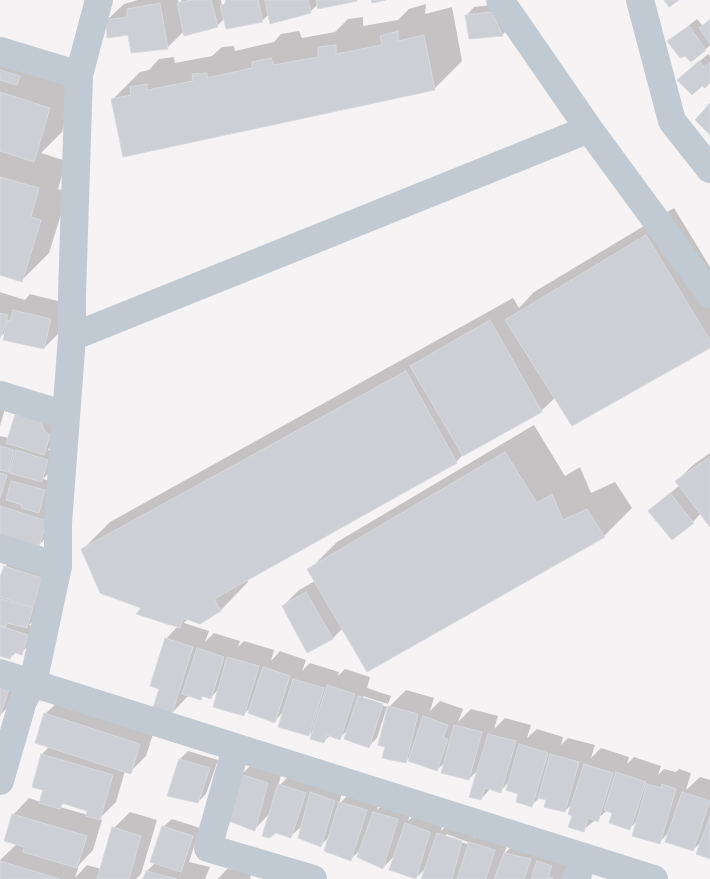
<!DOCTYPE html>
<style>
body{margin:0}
canvas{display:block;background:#f5f3f3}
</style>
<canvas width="710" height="879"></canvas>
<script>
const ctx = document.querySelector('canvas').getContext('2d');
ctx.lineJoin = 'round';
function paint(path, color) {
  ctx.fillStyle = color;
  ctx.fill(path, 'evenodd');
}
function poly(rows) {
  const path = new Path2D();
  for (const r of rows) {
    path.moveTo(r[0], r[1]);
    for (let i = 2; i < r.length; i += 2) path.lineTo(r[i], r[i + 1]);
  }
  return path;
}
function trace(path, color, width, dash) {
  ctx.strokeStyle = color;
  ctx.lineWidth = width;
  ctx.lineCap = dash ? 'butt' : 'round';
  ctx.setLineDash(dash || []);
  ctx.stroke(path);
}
const shadow = poly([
 [138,0,178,0,179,4,182,0,221,0,222,6,228,0,355,0,318,4,310,12,269,14,262,21,225,18,217,26,184,31,168,47,129,33,107,20,124,4],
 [426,4,425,14,452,7,462,61,434,89,112,100,140,72,149,70,159,59,174,57,175,63,212,56,222,47,234,46,235,51,274,42,281,34,299,31,302,38,335,32,348,19,363,17,363,26,398,20,409,9],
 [500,4,510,27,502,35,466,16,474,7],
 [697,19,703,26,710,19,710,45,706,49,669,41],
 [708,54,710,56,710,80,692,94,687,72],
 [0,56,77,80,62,132,41,153,66,161,58,189,68,192,49,253,21,281,0,274],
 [674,208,710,267,710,347,555,398,541,411,464,454,456,462,247,580,248,582,221,610,200,623,188,619,184,623,209,631,205,642,214,633,240,641,238,647,244,641,274,650,271,661,280,651,306,660,302,671,310,663,339,672,338,676,345,669,370,677,367,688,391,696,388,704,363,696,363,699,387,707,377,738,369,746,348,730,339,738,330,735,324,742,314,730,309,735,283,712,275,721,251,707,244,714,219,689,211,697,204,695,201,698,189,695,172,713,160,688,166,639,178,626,142,607,82,550,110,522,513,298,519,308,534,292],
 [0,292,25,300,30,294,66,303,60,332,44,348,5,332,0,337],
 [0,393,9,395,0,426],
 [17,413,53,424,52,445,48,450,56,452,49,473,43,479,53,482,55,528,39,545,36,543,33,546,0,536,0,436,9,438],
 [534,425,565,476,580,467,591,493,615,482,632,508,604,536,343,628,333,638,307,651,283,606,299,590,315,581,309,570,337,542],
 [710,453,710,525,701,513,693,522,649,511,680,485,677,481,693,465],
 [13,559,49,570,35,619,29,625,35,627,29,645,21,653,16,652,10,658,0,654,0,581,5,567],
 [0,676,16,681,8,707,0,715],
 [406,690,434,698,430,711,440,701,463,709,458,722,471,709,498,716,494,729,505,718,531,725,527,738,537,729,563,737,561,745,568,738,595,745,591,758,601,748,629,757,627,764,634,757,661,766,658,775,664,769,676,772,679,769,691,773,686,790,700,777,710,780,710,858,703,840,693,850,670,831,659,843,638,820,629,829,614,812,608,810,583,830,573,815,573,803,565,811,540,797,532,805,509,782,500,791,491,788,481,799,479,769,469,779,446,761,437,770,411,756,405,762,387,746,389,707],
 [62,698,155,728,146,756,130,772,125,771,116,802,99,819,102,820,93,850,79,865,75,878,87,865,101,869,114,828,130,812,157,820,141,874,136,879,0,879,0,860,17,844,13,815,29,798,41,802,44,789,42,754,50,746,45,714],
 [65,802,89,810,88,815,60,807],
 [188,751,218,760,206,794,198,802,180,759],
 [257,759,283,767,278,787,296,769,342,793,339,804,357,786,382,794,377,810,391,797,413,803,408,821,422,807,445,816,441,831,455,817,477,825,474,838,486,826,511,834,504,854,521,837,546,843,541,859,554,846,577,865,573,879,423,879,427,867,416,878,396,854,383,868,362,848,350,860,330,836,320,846,303,825,291,836,270,813,255,829,241,775],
 [446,834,468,842,467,844,446,837],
 [172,819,200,828,189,862,210,867,205,879,144,879,147,871,155,863,163,827],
 [227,869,252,872,250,879,218,879]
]);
const building = poly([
 [191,0,211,0,218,27,184,36,177,3,191,0],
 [226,0,258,0,263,22,226,29,220,6,225,4,226,0],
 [265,0,308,0,311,13,270,24,265,0],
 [316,0,357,0,357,1,318,9,316,0],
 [371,0,386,0,372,3,371,0],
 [664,0,679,0,669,7,664,0],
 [160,3,168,49,131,53,128,35,107,38,106,20,127,17,127,9,160,3],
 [492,12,503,36,469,39,465,15,492,12],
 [710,20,710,44,699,28,710,20],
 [689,26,706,50,691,62,685,56,680,58,667,41,689,26],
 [398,31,398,41,424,35,435,90,123,157,111,99,131,95,130,87,147,84,147,90,193,81,192,74,207,73,207,78,252,68,252,62,271,58,274,65,318,57,318,47,336,45,336,54,382,45,380,36,398,31],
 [699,61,704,67,710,62,710,83,705,88,702,86,692,95,677,80,699,61],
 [0,70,20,76,17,85,0,80,0,70],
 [0,92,50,108,34,162,0,151,0,92],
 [710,103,710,135,695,120,710,103],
 [0,177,39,188,31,217,41,220,22,282,0,275,0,177],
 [646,235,710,340,710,348,572,426,505,320,646,235],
 [13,310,51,319,44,349,3,340,7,320,10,321,13,310],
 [0,313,8,315,0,339,0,313],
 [490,320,542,412,463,456,410,366,490,320],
 [406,371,457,463,214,599,221,611,200,624,183,618,180,628,136,614,141,608,100,593,81,549,406,371],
 [16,412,40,420,45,432,50,435,44,455,6,443,16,412],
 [0,446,14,450,8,472,0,470,0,446],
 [16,450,48,460,42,482,9,473,16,450],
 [505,452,537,503,552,494,563,520,587,509,605,537,367,672,307,569,505,452],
 [708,458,710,460,710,527,675,481,708,458],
 [0,473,7,475,0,498,0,473],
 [11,481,45,490,39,513,21,508,22,505,6,500,11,481],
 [670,493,694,523,672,540,648,511,670,493],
 [0,506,47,521,39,546,35,544,33,548,0,537,0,506],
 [4,566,42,578,33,607,0,597,0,577,4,566],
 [306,592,333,639,307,653,282,606,306,592],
 [0,599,33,608,27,628,7,623,6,627,0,625,0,599],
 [0,626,28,635,22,655,13,652,10,659,0,656,0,626],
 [165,638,193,647,172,714,153,708,159,689,150,686,165,638],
 [197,648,224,657,211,699,202,696,201,700,182,694,197,648],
 [227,657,259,666,244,716,213,707,227,657],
 [263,667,290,676,275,723,248,713,263,667],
 [293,679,324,688,309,736,278,727,293,679],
 [327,685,355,694,340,740,327,735,324,743,310,739,327,685],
 [0,686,9,689,0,716,0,686],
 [358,696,383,704,369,748,344,739,358,696],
 [388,706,418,714,406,763,382,758,385,747,378,745,388,706],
 [44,713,140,744,131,774,35,743,44,713],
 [423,716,448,725,443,738,448,739,437,771,408,761,423,716],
 [454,725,482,732,469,780,441,773,454,725],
 [488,734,516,741,501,793,485,788,481,800,469,797,488,734],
 [519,744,548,753,532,807,516,802,518,794,506,790,519,744],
 [41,754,113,775,100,820,86,816,87,811,62,803,60,809,39,803,43,790,32,787,41,754],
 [550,754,579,762,565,812,544,807,546,800,538,798,550,754],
 [179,759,210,768,198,803,167,796,179,759],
 [584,764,613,773,598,822,588,818,584,832,568,827,572,816,568,814,584,764],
 [616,772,646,782,630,830,609,823,612,813,604,810,616,772],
 [240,774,268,783,255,831,226,820,240,774],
 [278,784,306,793,291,838,276,833,269,838,262,836,278,784],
 [647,784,661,788,662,784,676,789,660,844,632,836,647,784],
 [310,792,335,801,321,847,298,838,310,792],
 [682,792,710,801,693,851,665,842,682,792],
 [339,802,367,810,351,861,324,851,339,802],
 [373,812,398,819,383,869,357,857,373,812],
 [12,814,87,836,77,868,23,852,24,847,4,841,12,814],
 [710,817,710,859,696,854,710,817],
 [405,823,430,832,416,879,389,870,405,823],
 [162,826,193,836,181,872,150,862,162,826],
 [112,827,141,836,129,879,97,879,112,827],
 [437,833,462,841,452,879,421,879,437,833],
 [469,842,495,850,486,879,457,879,469,842],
 [504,853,531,859,524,879,494,879,504,853],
 [0,861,60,879,0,879,0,861],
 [537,861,552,866,548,877,554,879,531,879,537,861],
 [146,871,177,879,143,879,146,871]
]);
const minor = poly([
 [500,0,589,129,710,294],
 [640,0,672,121,710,169],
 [0,51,79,75],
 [72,337,589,129],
 [0,395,65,415],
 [0,548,58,566],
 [0,673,654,879],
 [236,748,208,848,313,879],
 [0,781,23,701,33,683,58,566,58,523,72,337,72,294,79,75,99,0],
 [576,879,584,857]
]);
paint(shadow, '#0003');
paint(building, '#cdcfd5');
trace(building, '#d7d9de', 1);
trace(minor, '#c1cad2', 28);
</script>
